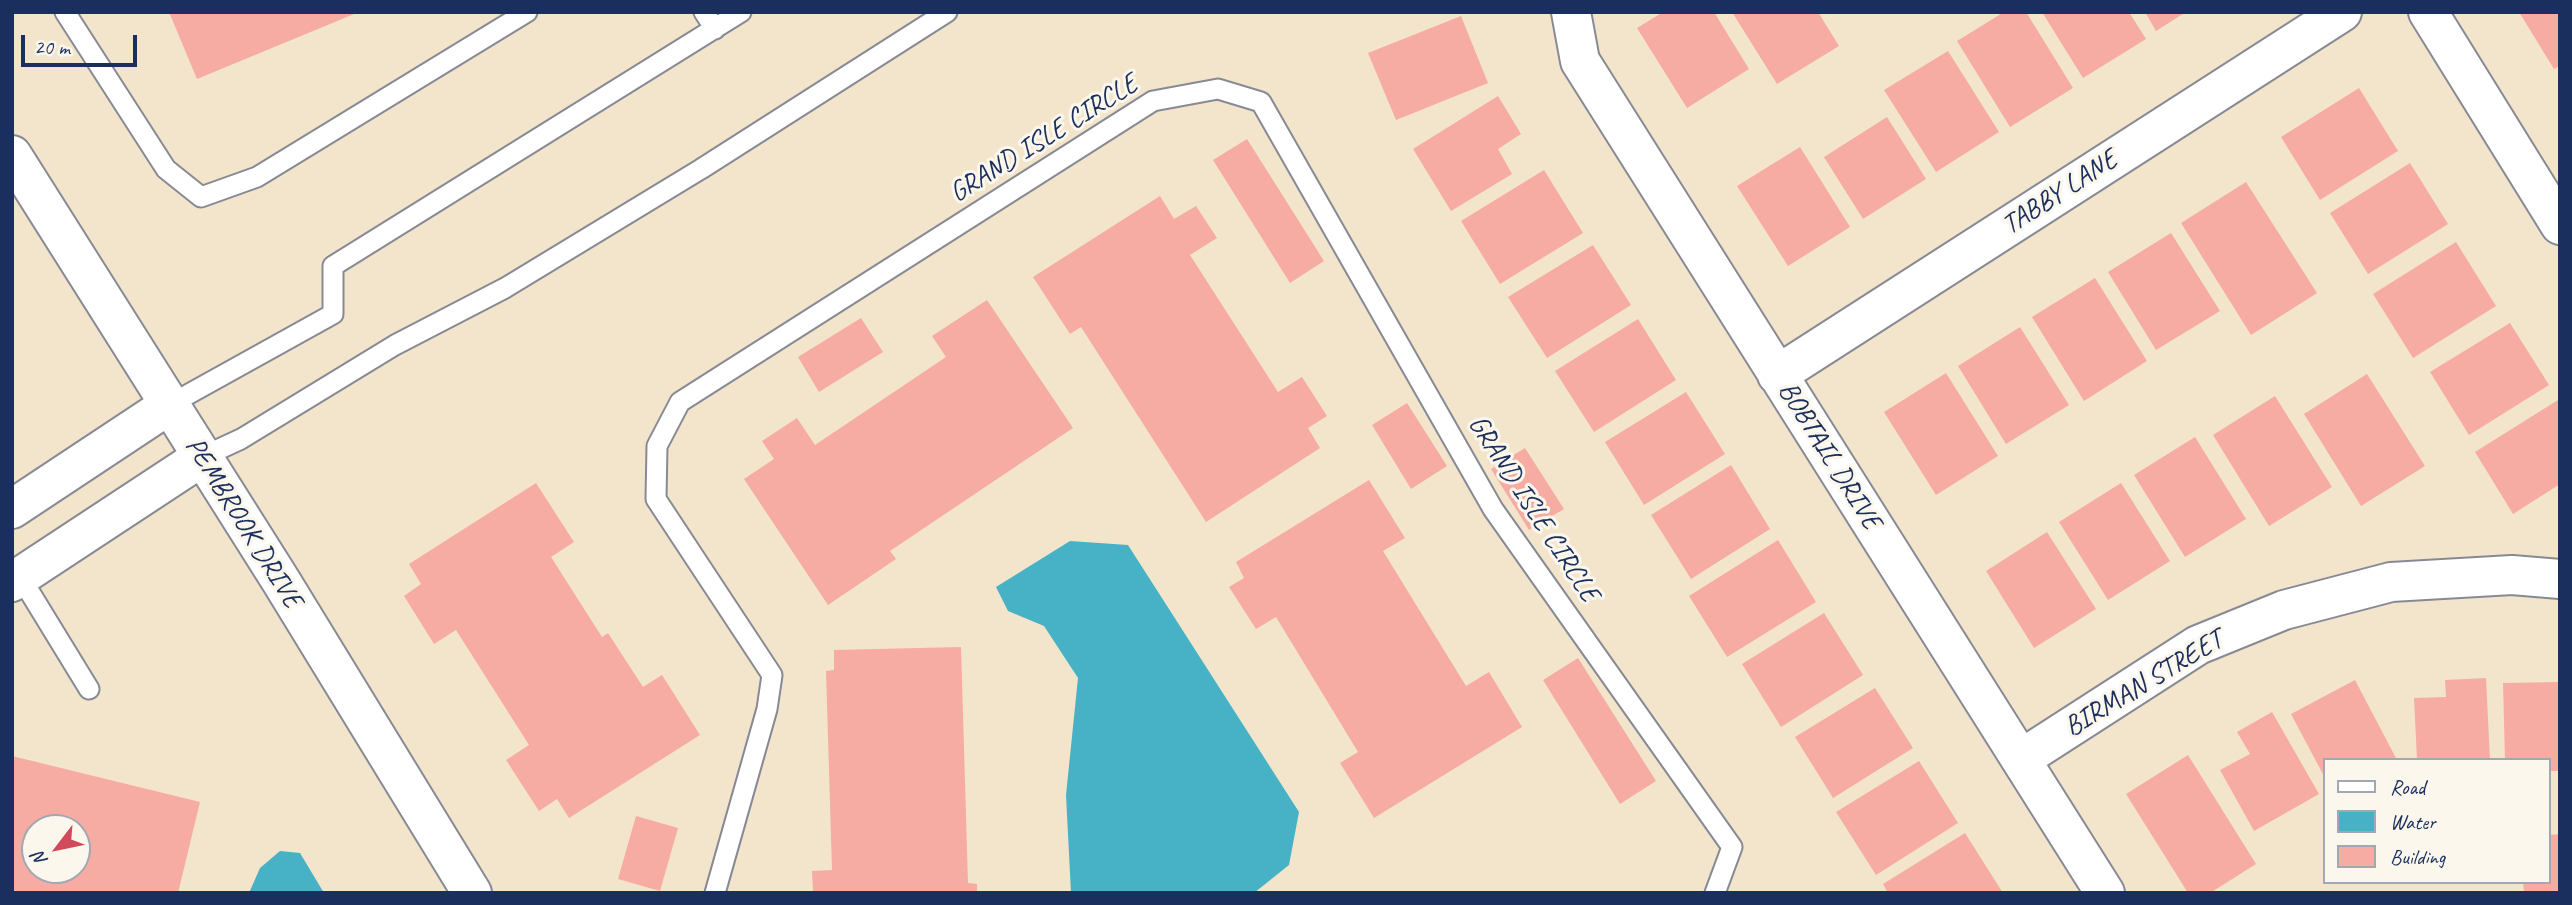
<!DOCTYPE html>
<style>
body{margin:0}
#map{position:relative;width:2572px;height:905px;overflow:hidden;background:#f3e5cb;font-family:Caveat,sans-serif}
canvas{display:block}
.frame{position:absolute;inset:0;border:14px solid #1b2f5e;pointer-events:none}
.legend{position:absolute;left:2323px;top:758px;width:228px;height:126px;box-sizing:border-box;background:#fbf7ec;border:2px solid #a1a7b3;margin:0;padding:9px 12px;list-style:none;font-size:21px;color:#1b2f5e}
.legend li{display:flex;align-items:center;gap:14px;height:35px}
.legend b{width:35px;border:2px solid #a1a7b3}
.north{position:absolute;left:21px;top:814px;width:70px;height:70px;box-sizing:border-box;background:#fbf7ec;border:2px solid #a1a7b3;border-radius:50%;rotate:238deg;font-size:19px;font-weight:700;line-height:28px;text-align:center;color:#1b2f5e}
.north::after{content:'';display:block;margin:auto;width:24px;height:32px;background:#d1495b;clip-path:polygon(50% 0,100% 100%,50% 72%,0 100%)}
.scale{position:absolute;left:21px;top:35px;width:116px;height:32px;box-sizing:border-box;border:4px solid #1b2f5e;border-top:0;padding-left:9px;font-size:21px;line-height:24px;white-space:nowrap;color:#1b2f5e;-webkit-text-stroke:5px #fbf7ec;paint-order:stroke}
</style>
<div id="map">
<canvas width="2572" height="905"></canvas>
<div class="frame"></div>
<ul class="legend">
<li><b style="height:9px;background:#fff"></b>Road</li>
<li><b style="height:19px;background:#47b2c5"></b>Water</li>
<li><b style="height:19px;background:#f6aca2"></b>Building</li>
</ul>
<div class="north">N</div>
<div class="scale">20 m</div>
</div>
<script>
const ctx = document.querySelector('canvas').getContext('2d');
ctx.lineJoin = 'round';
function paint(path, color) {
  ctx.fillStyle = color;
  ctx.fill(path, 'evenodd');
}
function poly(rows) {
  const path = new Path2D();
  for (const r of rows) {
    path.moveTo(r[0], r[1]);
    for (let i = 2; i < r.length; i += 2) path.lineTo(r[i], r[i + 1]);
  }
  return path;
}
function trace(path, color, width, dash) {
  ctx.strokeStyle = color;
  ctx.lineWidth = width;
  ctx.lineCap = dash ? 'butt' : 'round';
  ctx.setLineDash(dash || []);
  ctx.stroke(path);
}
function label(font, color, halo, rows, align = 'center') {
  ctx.font = font + ' Caveat,sans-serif';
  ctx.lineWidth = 6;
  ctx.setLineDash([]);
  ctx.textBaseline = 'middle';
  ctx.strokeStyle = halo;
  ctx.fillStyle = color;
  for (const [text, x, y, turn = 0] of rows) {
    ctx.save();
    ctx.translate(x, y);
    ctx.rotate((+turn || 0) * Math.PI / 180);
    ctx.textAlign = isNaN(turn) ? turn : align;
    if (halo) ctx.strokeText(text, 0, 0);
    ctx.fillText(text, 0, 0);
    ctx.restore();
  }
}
const water = poly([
 [1070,541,1128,545,1299,812,1289,865,1254,893,1071,893,1066,795,1078,678,1044,626,1008,611,996,587],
 [280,851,300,853,324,893,249,893,260,868]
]);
const building = poly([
 [169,12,359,12,197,79],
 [1663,12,1714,12,1749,69,1687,108,1637,28],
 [1732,12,1818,12,1839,46,1777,84],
 [2004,12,2026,12,2073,88,2010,127,1957,41],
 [2042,12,2129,12,2146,39,2083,78],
 [2145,12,2186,12,2156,31],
 [2519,12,2560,12,2560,66,2554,69],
 [1461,16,1488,83,1396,120,1368,53],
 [1948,51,1999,132,1936,172,1884,90],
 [2359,88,2398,151,2320,200,2281,137],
 [1498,96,1521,134,1498,149,1512,174,1451,211,1413,149],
 [1887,117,1926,179,1863,219,1824,157],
 [1247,139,1324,261,1290,283,1213,160],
 [1800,147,1850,227,1788,266,1737,186],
 [2410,163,2448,224,2368,274,2330,213],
 [1544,170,1583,233,1500,284,1461,221],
 [2246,182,2317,293,2251,335,2181,223],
 [1160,196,1174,219,1196,206,1217,238,1190,255,1278,392,1302,377,1327,416,1308,428,1320,448,1206,522,1081,327,1070,334,1033,277],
 [2171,233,2220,311,2156,350,2108,272],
 [2456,242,2496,306,2413,358,2373,294],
 [1593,245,1631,305,1547,358,1508,297],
 [2095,278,2147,361,2084,401,2032,317],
 [987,300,1073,428,890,551,896,559,828,605,744,479,774,459,762,441,797,418,815,445,946,357,932,336],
 [861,318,883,352,819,392,798,357],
 [1638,319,1676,380,1594,432,1555,371],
 [2510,323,2549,385,2469,435,2430,372],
 [2020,327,2069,405,2006,444,1958,366],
 [1946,373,1998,456,1936,495,1884,412],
 [2367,374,2425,466,2361,506,2304,414],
 [1686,392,1725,454,1644,505,1605,442],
 [2275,396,2332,487,2269,526,2213,435],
 [2558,400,2560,484,2513,514,2475,452],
 [1407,403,1447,466,1411,489,1372,425],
 [2195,437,2246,519,2185,557,2134,475],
 [1525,448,1564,509,1529,530,1491,469],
 [1731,465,1770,529,1691,579,1651,515],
 [1369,480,1405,538,1383,551,1466,686,1489,672,1522,727,1374,818,1340,763,1358,752,1276,617,1256,629,1229,587,1244,578,1236,562],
 [536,483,574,542,551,557,602,637,608,633,643,687,662,675,700,735,569,818,557,799,539,811,506,760,529,745,456,630,434,644,404,596,421,584,409,564],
 [2121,483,2170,561,2108,600,2059,522],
 [2047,532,2096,609,2034,648,1986,571],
 [1778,540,1816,602,1727,657,1689,596],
 [1824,613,1863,675,1781,727,1742,664],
 [961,647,968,883,977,884,977,893,813,893,812,871,832,870,826,671,834,670,834,650],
 [1578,658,1656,781,1620,804,1543,680],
 [2486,678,2490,760,2417,760,2414,698,2446,697,2445,680],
 [2355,680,2397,760,2325,760,2325,778,2291,714],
 [2560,682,2560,771,2549,771,2549,760,2505,760,2503,683],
 [1875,688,1913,748,1833,798,1795,737],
 [2272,712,2319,794,2254,831,2220,770,2250,754,2237,732],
 [2188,755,2256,864,2210,893,2188,893,2126,794],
 [12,756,200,802,178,893,12,893],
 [35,828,77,828,77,870,35,870],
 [1919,761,1958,823,1876,875,1836,812],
 [636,816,678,828,660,891,618,879],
 [1965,833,2003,893,1888,893,1883,884],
 [2560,834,2560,893,2524,893,2523,882,2549,882,2549,835]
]);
const lane = poly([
 [65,12,166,169,201,197,257,177,527,12],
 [704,12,715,29],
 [169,405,333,314,333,266,741,12],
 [202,457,241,439,395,345,505,288,701,169,947,12],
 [18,573,89,689],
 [715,893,767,709,772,675,656,499,657,446,680,402,1153,101,1218,89,1261,102,1493,509,1732,847,1715,893]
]);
const street = poly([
 [1571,12,1580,61,2105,893],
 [2428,12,2560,225],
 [12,155,281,581,472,893],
 [1777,375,2342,12],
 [12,509,169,405],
 [12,582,202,457],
 [2021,759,2198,645,2284,610,2391,582,2512,575,2560,579]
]);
const streetNames = [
 ["GRAND ISLE CIRCLE",1044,139,-32],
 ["TABBY LANE",2060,193,-33],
 ["BOBTAIL DRIVE",1829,456,58],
 ["GRAND ISLE CIRCLE",1533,509,57],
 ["PEMBROOK DRIVE",243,523,58],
 ["BIRMAN STREET",2144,684,-31]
];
paint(water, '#47b2c5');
paint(building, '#f6aca2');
trace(lane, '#878a94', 23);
trace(street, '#878a94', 42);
trace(lane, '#fff', 19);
trace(street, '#fff', 38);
label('28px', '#1b2f5e', '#fbf7ec', streetNames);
</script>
